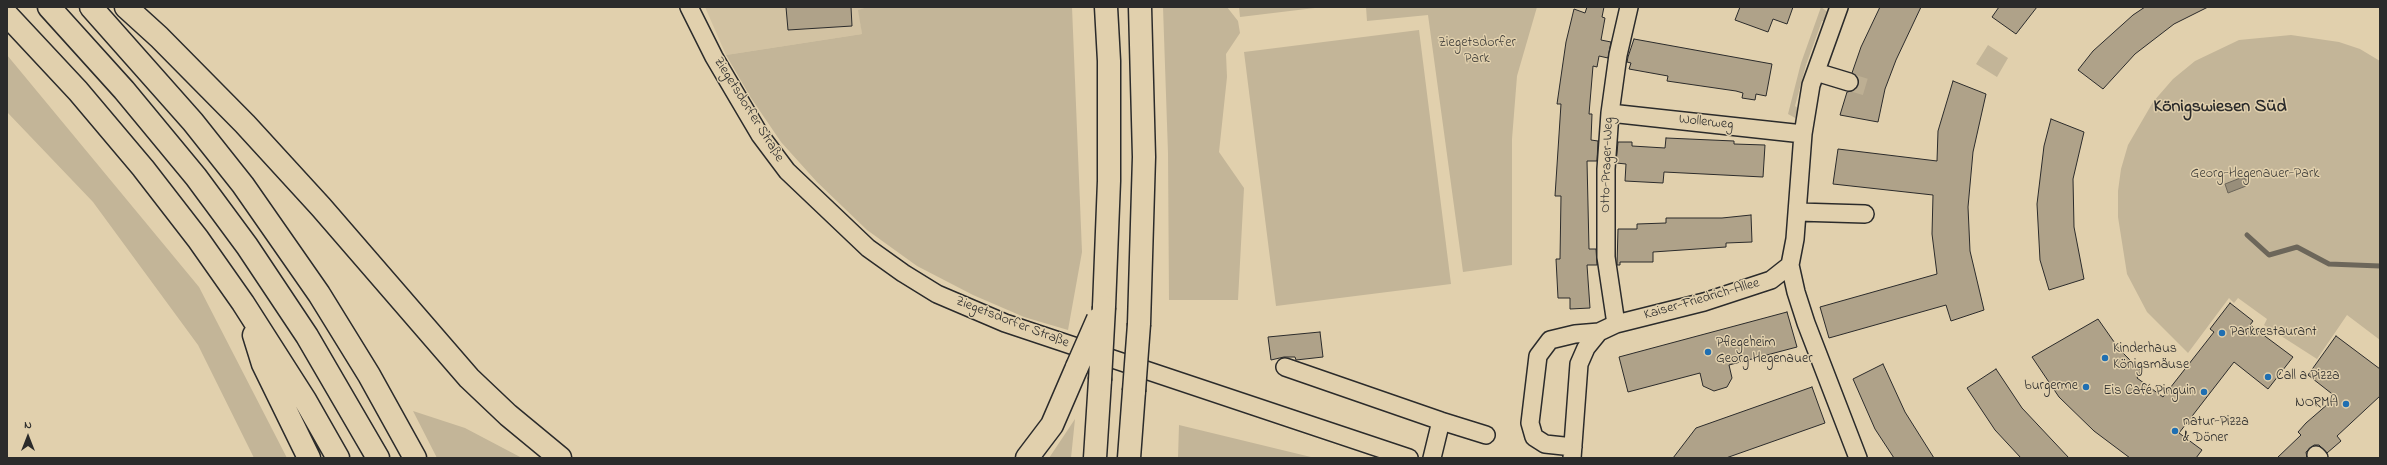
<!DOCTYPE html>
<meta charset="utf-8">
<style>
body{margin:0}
#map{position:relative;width:2387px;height:465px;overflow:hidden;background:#e1d0ad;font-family:"Indie Flower",sans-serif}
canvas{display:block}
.frame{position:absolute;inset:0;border:8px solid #2b2b2b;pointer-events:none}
.north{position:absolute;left:8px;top:417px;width:40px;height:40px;-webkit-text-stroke:3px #e1d0ad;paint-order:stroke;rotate:0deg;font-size:11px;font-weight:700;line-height:16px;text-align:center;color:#2b2b2b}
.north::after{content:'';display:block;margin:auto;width:14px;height:18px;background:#2b2b2b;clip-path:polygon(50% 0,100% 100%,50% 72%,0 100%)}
</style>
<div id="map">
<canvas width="2387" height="465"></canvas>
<div class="frame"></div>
<div class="north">N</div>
</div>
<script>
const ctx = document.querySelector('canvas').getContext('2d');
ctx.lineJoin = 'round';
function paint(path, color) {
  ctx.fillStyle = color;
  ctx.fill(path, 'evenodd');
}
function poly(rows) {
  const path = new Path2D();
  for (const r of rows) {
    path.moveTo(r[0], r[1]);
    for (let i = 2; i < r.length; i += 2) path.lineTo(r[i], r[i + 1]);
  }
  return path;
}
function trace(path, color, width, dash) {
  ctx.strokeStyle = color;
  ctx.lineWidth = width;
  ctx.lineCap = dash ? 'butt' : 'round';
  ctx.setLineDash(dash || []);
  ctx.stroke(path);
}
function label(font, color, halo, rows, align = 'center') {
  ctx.font = font + ' "Indie Flower",sans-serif';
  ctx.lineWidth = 3;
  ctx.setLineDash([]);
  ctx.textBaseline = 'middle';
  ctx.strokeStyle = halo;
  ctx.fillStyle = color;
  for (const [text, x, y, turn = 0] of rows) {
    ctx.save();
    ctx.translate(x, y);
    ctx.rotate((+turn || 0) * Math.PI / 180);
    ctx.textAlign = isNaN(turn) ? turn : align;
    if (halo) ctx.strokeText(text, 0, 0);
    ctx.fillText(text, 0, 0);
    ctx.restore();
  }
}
const built = poly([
 [705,7,867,7,859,10,862,34,726,55]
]);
const green = poly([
 [867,7,1072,7,1082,252,1068,330,1024,317,973,295,917,266,867,230,817,182,781,142,751,98,726,55,862,34,858,10],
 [1163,7,1227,7,1238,21,1240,33,1226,54,1227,77,1219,152,1244,188,1238,300,1169,300,1168,153],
 [1239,7,1323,7,1240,17],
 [1366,7,1537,7,1517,76,1512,139,1512,265,1463,272,1428,15,1367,21],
 [1821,7,1829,13,1827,21,1822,21,1806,65,1795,106,1801,111,1799,120,1788,114,1801,63],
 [1419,30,1451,284,1276,306,1244,52],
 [2291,35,2339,42,2360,49,2380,61,2380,340,2347,315,2317,359,2264,325,2267,319,2238,298,2234,303,2229,298,2188,353,2147,312,2127,274,2118,217,2118,191,2121,169,2128,145,2153,102,2173,79,2195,61,2239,40],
 [1988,45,2008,58,1997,77,1976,64],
 [7,55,199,287,287,458,254,458,198,345,93,202,7,112],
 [413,411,465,428,522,458,437,458],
 [1075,419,1071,458,1049,458],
 [1179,425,1315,458,1178,458]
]);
const water = poly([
 [2243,177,2248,181,2246,186,2228,193,2225,184,2243,177]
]);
const stream = poly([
 [2247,235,2269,255,2297,247,2329,264,2380,266]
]);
const building = poly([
 [786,7,851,7,852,26,788,30,786,7],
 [1587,7,1604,7,1602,17,1605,18,1601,40,1611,42,1608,58,1599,56,1597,67,1593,66,1589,114,1592,114,1591,140,1598,141,1597,161,1587,161,1589,249,1596,249,1597,265,1587,265,1590,308,1570,309,1570,298,1558,298,1556,259,1560,259,1561,196,1555,196,1561,104,1557,104,1566,42,1574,9,1585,13,1587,7],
 [1740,7,1793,7,1787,24,1773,19,1768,32,1735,20,1740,7],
 [1880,7,1921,7,1896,60,1885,89,1878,122,1840,115,1847,92,1856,90,1858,85,1859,79,1852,73,1861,47,1880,7],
 [1999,7,2037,7,2016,34,1992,17,1999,7],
 [2145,7,2208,7,2174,24,2135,54,2103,89,2078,70,2093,51,2133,15,2145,7],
 [1634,39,1772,64,1766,96,1756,94,1755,100,1742,98,1743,93,1736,91,1667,81,1668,76,1629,69,1631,63,1627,62,1628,57,1634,39],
 [1953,81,1986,94,1973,152,1968,207,1970,251,1984,310,1951,321,1946,305,1829,338,1820,307,1937,274,1932,234,1933,195,1833,184,1838,149,1937,161,1938,131,1953,81],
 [2051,119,2084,132,2073,179,2074,227,2084,279,2049,290,2040,260,2037,204,2044,146,2051,119],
 [1666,138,1734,141,1734,144,1765,145,1763,177,1664,172,1663,183,1625,181,1626,164,1616,163,1618,142,1632,142,1632,146,1665,148,1666,138],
 [1751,215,1752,242,1726,243,1726,247,1653,252,1653,262,1620,262,1620,265,1617,265,1618,229,1637,229,1637,224,1666,223,1666,218,1722,218,1751,215],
 [2230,303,2253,321,2250,325,2293,357,2268,389,2234,362,2179,433,2202,450,2196,458,2130,458,2094,431,2059,397,2032,357,2098,319,2119,349,2141,371,2137,378,2163,397,2214,332,2210,329,2230,303],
 [1787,312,1797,347,1729,365,1732,378,1727,387,1714,391,1703,386,1700,373,1628,392,1619,357,1787,312],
 [1320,332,1323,357,1296,360,1295,357,1284,357,1271,360,1268,337,1320,332],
 [2336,336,2380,369,2380,396,2337,436,2341,441,2327,453,2319,445,2314,445,2306,452,2307,458,2277,458,2301,435,2298,432,2306,423,2336,397,2308,375,2336,336],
 [1883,364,1905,412,1934,458,1894,458,1875,429,1853,379,1883,364],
 [1996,369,2022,408,2069,458,2021,458,1995,430,1967,388,1996,369],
 [1812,387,1825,423,1726,458,1673,458,1696,428,1812,387]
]);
const minorTunnel = poly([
 [1849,82,1866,87]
]);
const minor = poly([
 [689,7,714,57,760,135,787,171,868,248,903,273,937,294,1005,323,1409,458],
 [1816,72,1849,82],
 [1610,113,1803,134],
 [1798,212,1865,214],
 [1790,265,1796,292,1806,323,1858,458],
 [1616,324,1606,257,1606,169,1610,113,1618,55,1629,7],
 [1285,367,1441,421,1486,435],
 [1573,447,1545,444,1534,437,1530,423,1538,356,1550,340,1575,334,1599,332],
 [2316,455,2319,458],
 [1432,458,1441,421],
 [1572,458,1579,364,1586,348,1599,332,1616,324,1704,302,1771,280,1790,265,1795,239,1803,134,1811,85,1839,7]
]);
const highway = poly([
 [49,7,124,90,196,177,247,246,307,336,378,458],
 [91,7,193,122,243,185,319,294,369,375,415,458],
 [126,7,159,37,245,124,321,207,469,378,508,415,560,458],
 [7,15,78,91,143,168,198,239,243,303,305,400,338,458],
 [1104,307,1109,181,1109,61,1106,7],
 [1139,324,1144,157,1140,7],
 [254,335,263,364,309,458],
 [1027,458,1052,425,1077,367],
 [1095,458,1100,380],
 [1129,458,1134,391]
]);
const highwayBridge = poly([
 [1077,367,1098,319],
 [1100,380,1104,307],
 [1134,391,1139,324]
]);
const markers = [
 [2222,333,4,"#1f6fb2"],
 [1708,352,4,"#1f6fb2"],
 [2105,358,4,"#1f6fb2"],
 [2268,377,4,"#1f6fb2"],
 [2086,387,4,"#1f6fb2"],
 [2204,392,4,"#1f6fb2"],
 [2346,404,4,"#1f6fb2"],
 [2175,431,4,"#1f6fb2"]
];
const parkNames = [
 ["Ziegetsdorfer",1477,44],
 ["Park",1477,60],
 ["Georg-Hegenauer-Park",2255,175]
];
const streetNames = [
 ["Ziegetsdorfer Straße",748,110,58],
 ["Wollerweg",1706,123,6],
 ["Otto-Prager-Weg",1608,165,-88],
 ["Kaiser-Friedrich-Allee",1702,300,-16],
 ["Ziegetsdorfer Straße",1012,323,21]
];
const poiNames = [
 ["Parkrestaurant",2230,333],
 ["Pflegeheim",1716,344],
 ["Georg Hegenauer",1716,360],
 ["Kinderhaus",2113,350],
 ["Königsmäuse",2113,366],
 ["Call a Pizza",2276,377],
 ["burgerme",2078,387,"right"],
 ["Eis Café Pinguin",2196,392,"right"],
 ["NORMA",2338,404,"right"],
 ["natur-Pizza",2183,423],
 ["& Döner",2183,439]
];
const districtNames = [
 ["Königswiesen Süd",2220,108]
];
paint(built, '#d2c2a2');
paint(green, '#c3b598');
paint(water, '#988e7a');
trace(water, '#6c665a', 1);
trace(stream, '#6c665a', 5);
paint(building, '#afa289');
trace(building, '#2b2b2b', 1);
trace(minorTunnel, '#bdaf93', 17, [17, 8]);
trace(minor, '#2b2b2b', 20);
trace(highway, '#2b2b2b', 25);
trace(minor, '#e1d0ad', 17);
trace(highway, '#e1d0ad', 22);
trace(highwayBridge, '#2b2b2b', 25, []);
trace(highwayBridge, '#e1d0ad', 22);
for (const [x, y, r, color] of markers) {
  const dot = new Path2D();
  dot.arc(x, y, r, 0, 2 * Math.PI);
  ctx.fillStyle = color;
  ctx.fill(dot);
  trace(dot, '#e1d0ad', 1.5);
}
label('14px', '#42403b', '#e1d0ad', parkNames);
label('14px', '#2b2b2b', '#e1d0ad', streetNames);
label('14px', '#2b2b2b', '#e1d0ad', poiNames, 'left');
label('bold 18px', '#2b2b2b', '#e1d0ad', districtNames);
</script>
